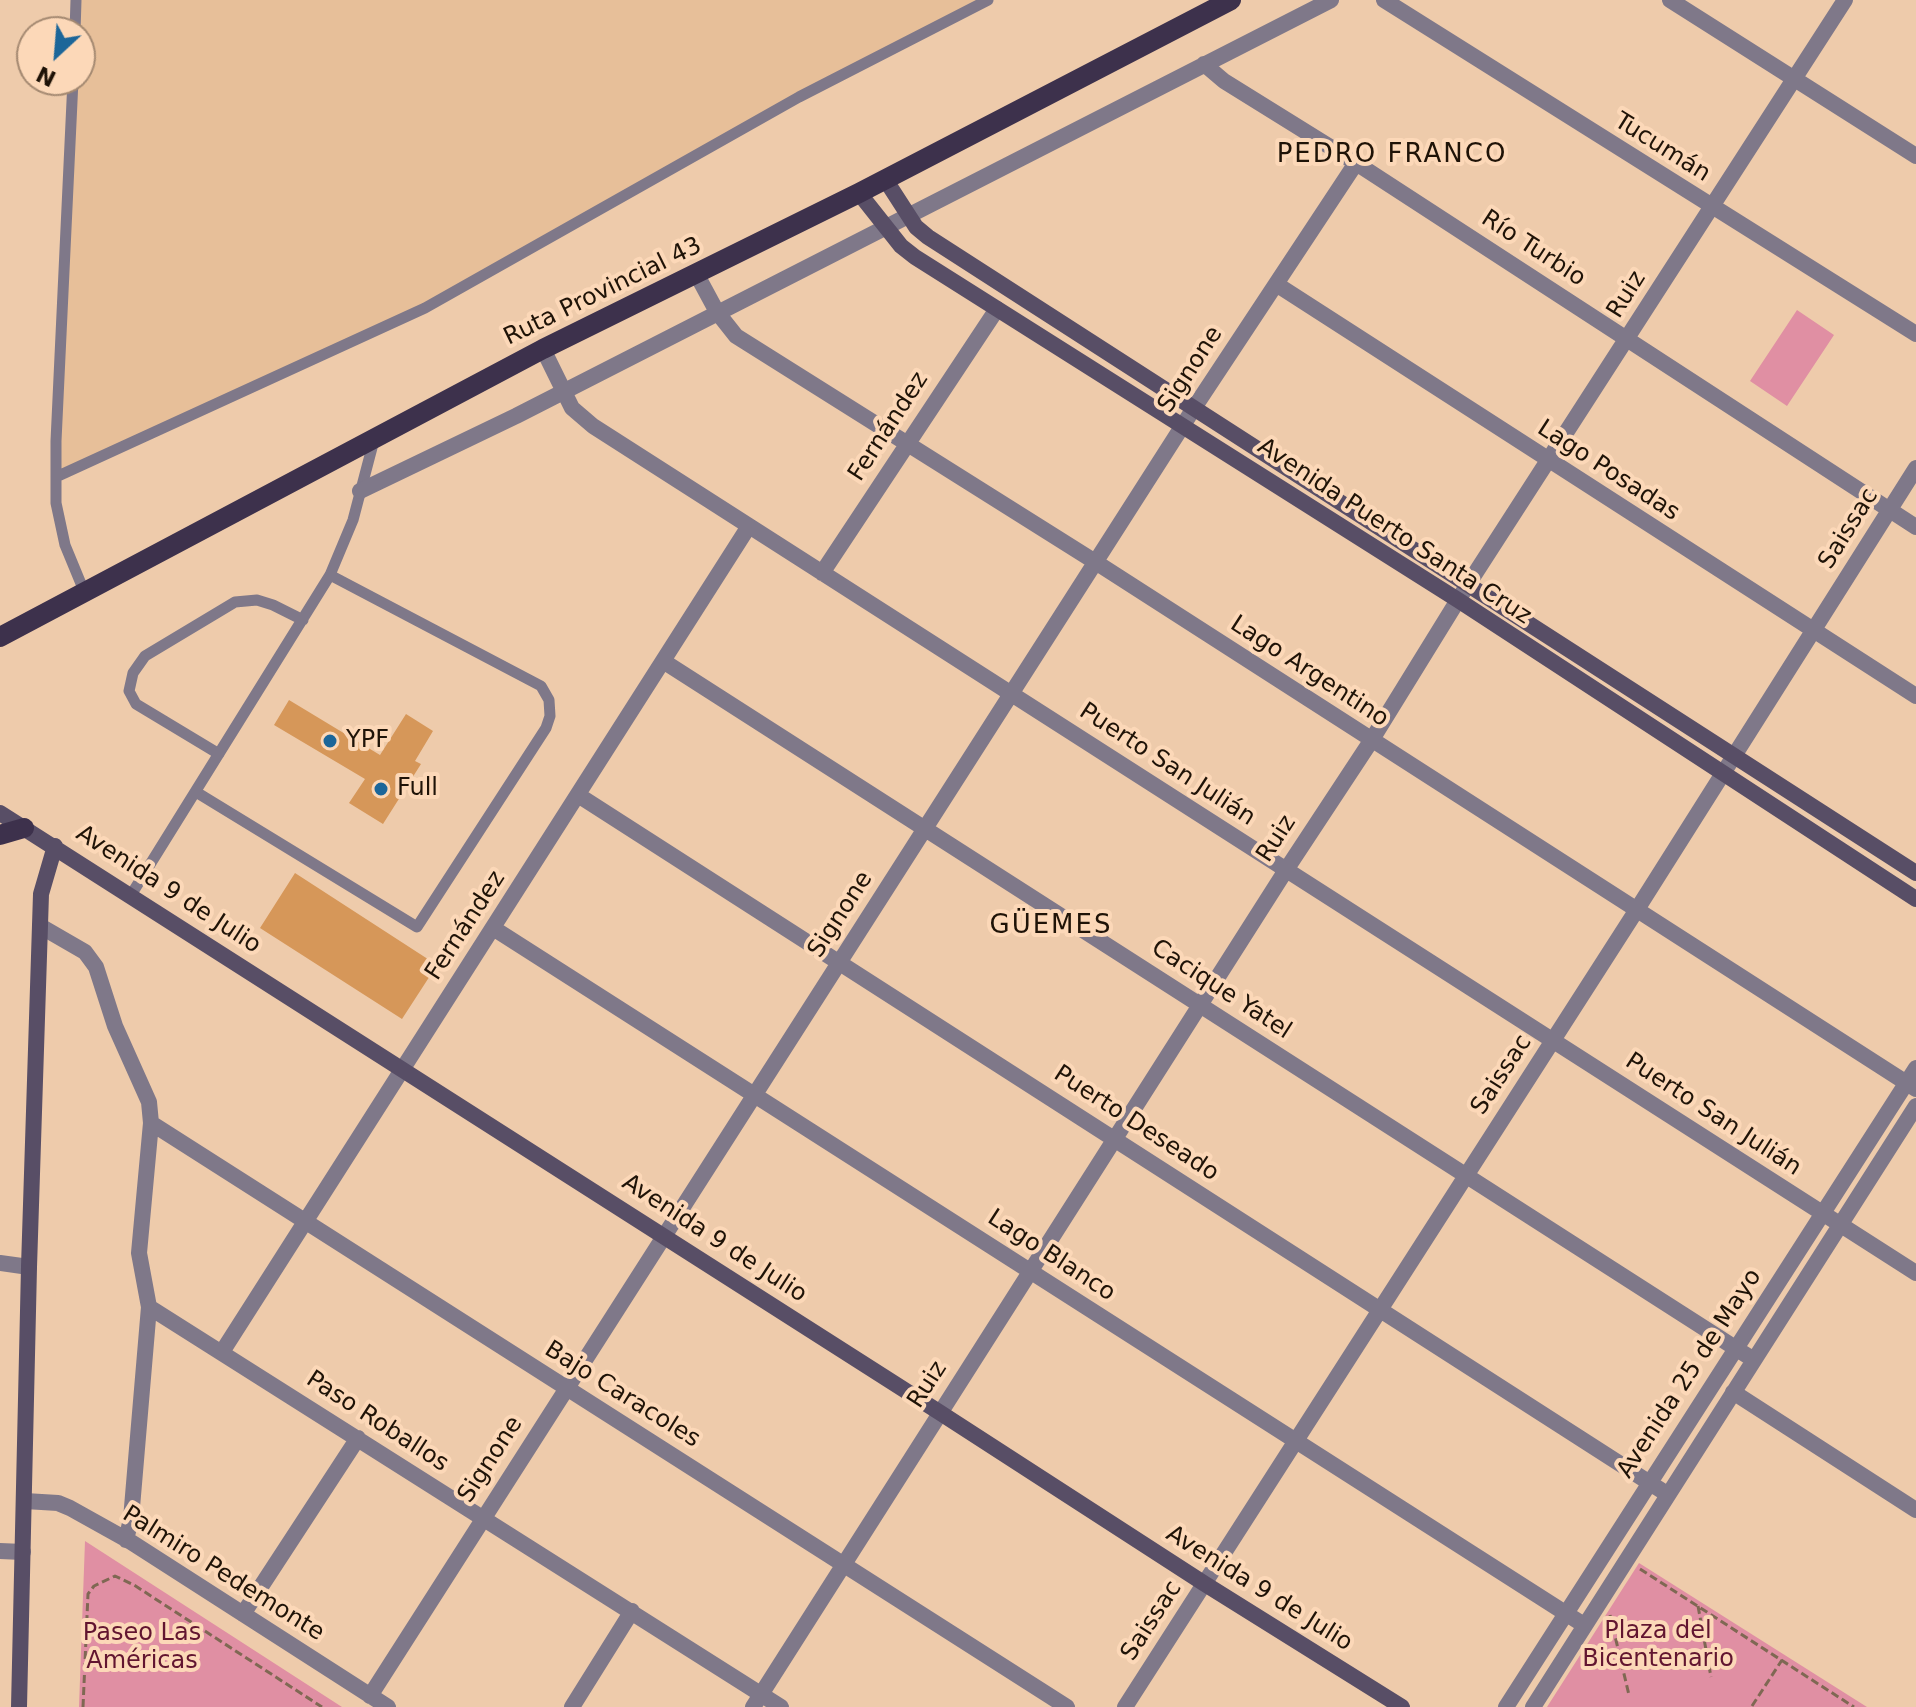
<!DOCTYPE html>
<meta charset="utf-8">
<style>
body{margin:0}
#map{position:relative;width:1916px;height:1707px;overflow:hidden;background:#eecbab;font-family:"DejaVu Sans",sans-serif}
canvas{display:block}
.north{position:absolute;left:16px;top:16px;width:80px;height:80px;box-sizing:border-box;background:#fcd8b8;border:2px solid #a48971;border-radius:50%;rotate:206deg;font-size:22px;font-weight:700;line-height:32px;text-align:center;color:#1f1307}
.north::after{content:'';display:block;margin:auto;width:28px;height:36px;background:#1c6699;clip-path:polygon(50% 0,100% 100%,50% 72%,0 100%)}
</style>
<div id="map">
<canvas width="1916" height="1707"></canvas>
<div class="north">N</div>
</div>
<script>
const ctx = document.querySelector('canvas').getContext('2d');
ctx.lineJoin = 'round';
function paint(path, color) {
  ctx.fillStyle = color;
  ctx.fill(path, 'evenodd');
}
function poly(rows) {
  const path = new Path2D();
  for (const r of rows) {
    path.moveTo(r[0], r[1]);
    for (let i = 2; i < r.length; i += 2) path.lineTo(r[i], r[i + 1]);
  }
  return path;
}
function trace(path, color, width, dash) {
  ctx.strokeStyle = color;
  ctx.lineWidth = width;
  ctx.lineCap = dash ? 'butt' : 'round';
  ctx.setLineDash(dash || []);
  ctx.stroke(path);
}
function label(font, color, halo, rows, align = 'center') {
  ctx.font = font + ' "DejaVu Sans",sans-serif';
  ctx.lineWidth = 8;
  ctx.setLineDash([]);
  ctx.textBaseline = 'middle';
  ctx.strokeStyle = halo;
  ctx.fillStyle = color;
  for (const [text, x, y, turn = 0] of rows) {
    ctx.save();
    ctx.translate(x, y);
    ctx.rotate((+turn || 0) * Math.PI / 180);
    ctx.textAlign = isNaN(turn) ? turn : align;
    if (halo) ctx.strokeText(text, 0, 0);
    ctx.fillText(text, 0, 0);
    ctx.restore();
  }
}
const built = poly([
 [77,0,988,0,799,97,425,308,56,477,73,80,80,80,80,32]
]);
const green = poly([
 [1797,310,1834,335,1787,406,1750,381],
 [85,1541,342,1707,79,1707],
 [1639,1563,1867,1707,1547,1707]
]);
const building = poly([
 [289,700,380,755,406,714,433,731,415,761,421,764,383,824,349,803,365,779,274,725],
 [295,873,437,965,402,1019,260,928]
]);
const path = poly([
 [1640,1569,1854,1707],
 [1698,1606,1711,1677],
 [1610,1615,1629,1695],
 [1752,1706,1782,1660],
 [83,1707,88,1594,94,1586,115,1576,134,1585,322,1707]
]);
const lane = poly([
 [75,32,76,0],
 [73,80,56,441,56,503,65,545,84,591],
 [56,477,425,308,799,97,988,0],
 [219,754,136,704,129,691,133,673,145,656,235,602,257,600,273,605,303,620],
 [196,792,417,927,546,728,550,716,549,700,541,686,330,575],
 [131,895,330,575,353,520,374,440]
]);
const street = poly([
 [1384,0,1916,334],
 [1670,0,1916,156],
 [1204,64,1224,81,1356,163,1916,527],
 [697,275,717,312,736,336,1097,563,1916,1089],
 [1276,284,1916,696],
 [543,349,572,408,593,426,1916,1273],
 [360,491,516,416,1331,0],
 [822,573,997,309],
 [663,661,1754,1360],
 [578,795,1667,1494],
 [40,926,85,952,96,967,115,1026,149,1102,151,1123,139,1253,149,1307,131,1519,126,1540],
 [493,928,1584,1625],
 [151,1123,1067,1707],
 [0,1263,29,1267],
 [149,1307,781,1707],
 [222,1352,749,526],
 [1733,1392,1916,1510],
 [25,1501,58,1503,70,1508,131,1542,388,1707],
 [0,1551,23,1552],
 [243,1614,358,1438],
 [370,1696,1194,408,1356,163],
 [572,1707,632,1611],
 [753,1707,1286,870,1371,741,1458,600,1845,0],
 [1125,1707,1636,911,1916,468],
 [1506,1707,1916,1068],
 [1533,1707,1916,1106]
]);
const secondary = poly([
 [885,179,916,227,928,237,1916,873],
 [859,193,901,246,915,257,1458,600,1916,899],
 [0,813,939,1412,1205,1584,1402,1707],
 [19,1707,29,1267,41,894,55,846]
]);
const primary = poly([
 [0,637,543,349,859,193,1231,0],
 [0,835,24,828]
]);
const markers = [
 [330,741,8,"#1c6699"],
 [381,789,8,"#1c6699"]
];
const streetNames = [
 ["Tucumán",1662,148,32],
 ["Río Turbio",1533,249,33],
 ["Ruta Provincial 43",603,292,-26],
 ["Ruiz",1627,295,-58],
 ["Signone",1191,370,-57],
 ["Fernández",889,427,-57],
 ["Lago Posadas",1608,471,33],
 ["Saissac",1849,529,-58],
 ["Avenida Puerto Santa Cruz",1394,532,33],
 ["Lago Argentino",1309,672,33],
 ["Puerto San Julián",1167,765,33],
 ["Ruiz",1277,839,-57],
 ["Avenida 9 de Julio",168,890,33],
 ["Signone",841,915,-57],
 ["Fernández",466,926,-57],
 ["Cacique Yatel",1221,990,33],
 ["Saissac",1502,1075,-57],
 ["Puerto San Julián",1713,1115,33],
 ["Puerto Deseado",1136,1124,33],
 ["Avenida 9 de Julio",714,1239,33],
 ["Lago Blanco",1051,1256,33],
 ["Avenida 25 de Mayo",1690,1374,-57],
 ["Ruiz",928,1385,-57],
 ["Bajo Caracoles",622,1395,32],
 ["Paso Roballos",377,1422,33],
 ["Signone",491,1460,-57],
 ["Palmiro Pedemonte",223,1574,32],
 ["Avenida 9 de Julio",1259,1589,32],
 ["Saissac",1152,1621,-57]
];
const poiNames = [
 ["YPF",346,741],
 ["Full",397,789]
];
const parkNames = [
 ["Plaza del",1658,1632],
 ["Bicentenario",1658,1660],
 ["Paseo Las",142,1634],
 ["Américas",142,1662]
];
const neighbourhoodNames = [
 ["PEDRO FRANCO",1392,155],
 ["GÜEMES",1051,926]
];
paint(built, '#e7bf99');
paint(green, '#e08fa3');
paint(building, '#d69759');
trace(path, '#7f6853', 3, [8, 4]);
trace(lane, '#7f7889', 11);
trace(street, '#7f7889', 16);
trace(secondary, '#584e66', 16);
trace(primary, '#3d314c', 20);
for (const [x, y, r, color] of markers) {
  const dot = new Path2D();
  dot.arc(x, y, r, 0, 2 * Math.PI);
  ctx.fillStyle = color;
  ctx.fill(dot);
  trace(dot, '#fcd8b8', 3);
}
label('24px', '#1f1307', '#fcd8b8', streetNames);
label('24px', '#1f1307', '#fcd8b8', poiNames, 'left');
label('24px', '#621530', '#fcd8b8', parkNames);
ctx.letterSpacing = '2px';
label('26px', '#1f1307', '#fcd8b8', neighbourhoodNames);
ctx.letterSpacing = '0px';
</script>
